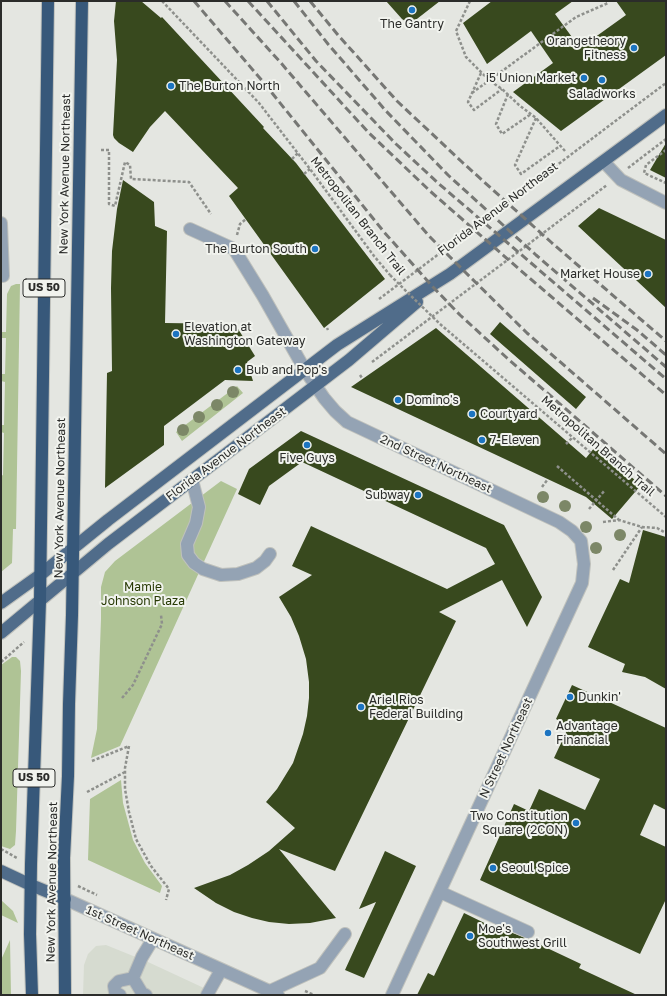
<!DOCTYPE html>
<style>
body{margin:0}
#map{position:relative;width:667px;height:996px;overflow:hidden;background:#e4e6e1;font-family:"Golos Text",sans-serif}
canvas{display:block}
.frame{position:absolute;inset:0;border:2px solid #2b2c2a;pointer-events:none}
</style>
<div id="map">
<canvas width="667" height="996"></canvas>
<div class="frame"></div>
</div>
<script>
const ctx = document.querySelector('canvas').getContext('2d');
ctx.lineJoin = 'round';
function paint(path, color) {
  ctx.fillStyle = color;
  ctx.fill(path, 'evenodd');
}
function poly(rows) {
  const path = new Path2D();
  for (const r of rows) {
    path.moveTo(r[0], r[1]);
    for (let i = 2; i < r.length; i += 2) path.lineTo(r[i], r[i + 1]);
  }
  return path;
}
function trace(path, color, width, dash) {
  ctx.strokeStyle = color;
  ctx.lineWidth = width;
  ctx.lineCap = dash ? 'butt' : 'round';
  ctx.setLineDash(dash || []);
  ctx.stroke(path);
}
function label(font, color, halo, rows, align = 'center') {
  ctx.font = font + ' "Golos Text",sans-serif';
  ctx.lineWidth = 4;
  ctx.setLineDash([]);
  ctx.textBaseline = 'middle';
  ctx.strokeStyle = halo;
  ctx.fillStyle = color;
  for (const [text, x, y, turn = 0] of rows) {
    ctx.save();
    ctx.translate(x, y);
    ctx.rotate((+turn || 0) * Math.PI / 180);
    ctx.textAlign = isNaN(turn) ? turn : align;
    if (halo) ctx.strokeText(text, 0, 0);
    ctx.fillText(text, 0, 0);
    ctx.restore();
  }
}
const built = poly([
 [106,945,148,962,219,995,83,995,84,965,88,954,96,946]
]);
const green = poly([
 [16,284,20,284,16,529,13,529,12,563,1,572,1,476,3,475,4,433,1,432,1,425,4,425,5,382,1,381,1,374,5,374,6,338,1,338,1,332,6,332,7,294,11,286],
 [237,386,243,393,182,441,176,432],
 [221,481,237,489,120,746,91,758,97,729,101,619,101,587,105,572,115,561],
 [12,657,16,657,20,661,21,671,16,831,15,845,10,849,1,846,1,665],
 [121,780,123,803,133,840,145,863,162,886,160,893,88,860,90,799],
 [1,900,13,911,18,923,1,915],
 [10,940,11,995,1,995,1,960]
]);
const building = poly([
 [116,1,141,1,161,18,162,17,264,127,263,128,296,163,385,279,324,328,229,196,238,188,165,111,150,127,133,152,119,143,114,138,113,135,117,60,114,21],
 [386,1,440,1,413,22,408,23,402,19],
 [492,1,573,1,555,14,580,48,626,15,616,1,666,1,666,55,561,131,513,92,553,63,531,31,487,64,463,23],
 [666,143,666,178,650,170],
 [123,180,154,202,155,226,167,231,165,323,235,324,255,356,247,362,253,381,225,380,164,426,164,445,105,488,107,373,112,371,111,288,112,251,117,209],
 [599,208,666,240,666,308,578,226],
 [500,322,586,397,576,409,490,334],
 [436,328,586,458,595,447,641,485,612,519,586,497,351,387],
 [301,431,504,525,542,597,527,627,502,580,439,612,456,621,335,871,279,849,336,918,310,923,289,924,269,922,252,918,234,912,216,903,194,888,230,875,248,865,269,851,295,828,266,802,277,789,293,763,303,734,307,716,309,698,309,682,306,659,299,636,291,617,279,597,312,575,292,566,311,526,447,589,495,564,486,548,302,462,269,486,260,505,238,494,249,469],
 [643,530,666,537,666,689,645,677,622,672,625,664,588,647,620,579,629,583],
 [572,685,666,728,666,810,654,804,640,835,666,847,666,899,640,954,480,880,514,804,529,811,539,789,585,810,600,779,554,758,569,726,556,719],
 [385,851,416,866,364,978,345,970,376,902,359,909],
 [464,913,509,935,510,932,528,939,581,964,579,968,637,995,417,995,428,973,434,976]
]);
const path = poly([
 [162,1,259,103,310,169,374,256,390,275],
 [470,1,456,31,466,57,490,81,502,89,519,105,536,118,565,151],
 [481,73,468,102,474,110,502,89],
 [472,93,576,17,608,3,607,1],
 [508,94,496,124,502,134,531,114],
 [536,118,515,165,521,174,560,146],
 [101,150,109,150,109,204,115,206,125,162,130,165,131,179,189,182,211,214],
 [666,150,646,165,644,173,666,183],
 [292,159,298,153],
 [628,168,666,139],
 [304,174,310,169],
 [237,235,240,224,246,219],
 [379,299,666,83],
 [440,324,666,517],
 [327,328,328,330],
 [372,362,607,185],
 [360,375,362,378],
 [566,444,573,437],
 [557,466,619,520],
 [542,487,548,479],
 [589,509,605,490],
 [603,522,619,520,642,527,657,528,666,533],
 [613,570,642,527],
 [1,662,24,642],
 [122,698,133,685,162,624,161,615],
 [92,761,129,746,125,768,125,789,129,812,136,839,151,866,169,889,166,900],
 [87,792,125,772],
 [1,849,17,858],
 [78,886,97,895],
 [305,991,314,995]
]);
const minor = poly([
 [604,162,621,180,666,203],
 [1,223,3,276],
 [190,229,234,249,263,296,305,370,324,398,335,411,347,422,559,522,572,531,581,541,584,564,582,583,392,995],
 [192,480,199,507,196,523,187,544,188,555,194,563,203,569,221,575,238,574,256,568,265,561,270,554],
 [440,892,528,932],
 [65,899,278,995],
 [133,978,142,957,153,939],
 [133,978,142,993,146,995],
 [270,991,320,968,345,934],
 [120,995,115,992,114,986,119,981,133,978],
 [207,995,221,970]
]);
const major = poly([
 [1,603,40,575,108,520,337,345,450,274,666,115],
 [1,633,108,544,349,360,417,302],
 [1,871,31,885,65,899]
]);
const highway = poly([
 [32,995,30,934,31,864,40,601,48,1],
 [65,995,64,858,68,776,69,704,72,615,82,1]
]);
const rail = poly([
 [194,1,264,83,384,232,433,287,460,315,507,358,666,496],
 [225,1,281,63,429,236,457,264,527,333,666,454],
 [248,1,369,133,430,191,519,269,666,395],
 [267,1,316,61,396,144,438,183,666,379],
 [294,1,328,44,386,111,448,175,536,255,666,367],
 [310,1,338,35,397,101,462,162,552,243,666,341],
 [593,298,637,330,666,355]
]);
const pathBridge = poly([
 [390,275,408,293,440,324]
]);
const trees = [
 [233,392],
 [217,405],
 [199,417],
 [183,430],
 [543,497],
 [565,506],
 [586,527],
 [620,535],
 [596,548]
];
const markers = [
 [412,10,4,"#1c74c1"],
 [634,48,4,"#1c74c1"],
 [584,78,4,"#1c74c1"],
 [602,80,4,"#1c74c1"],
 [171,86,4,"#1c74c1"],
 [315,249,4,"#1c74c1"],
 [648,274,4,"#1c74c1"],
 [176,334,4,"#1c74c1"],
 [238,370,4,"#1c74c1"],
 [398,400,4,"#1c74c1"],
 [472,414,4,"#1c74c1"],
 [482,440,4,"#1c74c1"],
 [307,445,4,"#1c74c1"],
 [418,495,4,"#1c74c1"],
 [570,697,4,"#1c74c1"],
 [361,707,4,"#1c74c1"],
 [548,733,4,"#1c74c1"],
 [576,823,4,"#1c74c1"],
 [493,868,4,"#1c74c1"],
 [470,936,4,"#1c74c1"]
];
const shields = [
 [44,288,42],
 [34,778,42]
];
const shieldNames = [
 ["US 50",44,288],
 ["US 50",34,778]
];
const poiNames = [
 ["The Gantry",412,24,"center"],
 ["Orangetheory",626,41,"right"],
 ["Fitness",626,55,"right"],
 ["i5 Union Market",576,78,"right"],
 ["The Burton North",179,86],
 ["Saladworks",602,94,"center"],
 ["The Burton South",307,249,"right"],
 ["Market House",640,274,"right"],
 ["Elevation at",184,327],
 ["Washington Gateway",184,341],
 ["Bub and Pop's",246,370],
 ["Domino's",406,400],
 ["Courtyard",480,414],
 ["7-Eleven",490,440],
 ["Five Guys",307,458,"center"],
 ["Subway",410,495,"right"],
 ["Dunkin'",578,697],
 ["Ariel Rios",369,700],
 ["Federal Building",369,714],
 ["Advantage",556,726],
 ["Financial",556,740],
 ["Two Constitution",568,816,"right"],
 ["Square (2CON)",568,830,"right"],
 ["Seoul Spice",501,868],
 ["Moe's",478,929],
 ["Southwest Grill",478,943]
];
const streetNames = [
 ["New York Avenue Northeast",65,174,-89],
 ["Florida Avenue Northeast",498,209,-37],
 ["Metropolitan Branch Trail",358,216,52],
 ["Metropolitan Branch Trail",598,446,41],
 ["Florida Avenue Northeast",226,454,-37],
 ["2nd Street Northeast",436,464,25],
 ["New York Avenue Northeast",60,498,-89],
 ["N Street Northeast",506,748,-65],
 ["New York Avenue Northeast",52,882,-89],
 ["1st Street Northeast",140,933,24]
];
const parkNames = [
 ["Mamie",143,587],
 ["Johnson Plaza",143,601]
];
paint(built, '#d6dbd0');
paint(green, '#afc395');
paint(building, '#38491e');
trace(minor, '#bfc1bc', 14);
trace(major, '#bfc1bc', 14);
trace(highway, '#bfc1bc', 14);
trace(path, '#8e908c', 2.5, [3, 2]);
trace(minor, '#94a3b4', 12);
trace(major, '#506c8a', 12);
trace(highway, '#37587a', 12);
trace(rail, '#767774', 3, [8, 4]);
trace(pathBridge, '#8e908c', 2.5, [3, 2]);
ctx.fillStyle = '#7c8767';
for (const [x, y] of trees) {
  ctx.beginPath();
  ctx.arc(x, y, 6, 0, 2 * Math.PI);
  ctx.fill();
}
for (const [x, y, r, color] of markers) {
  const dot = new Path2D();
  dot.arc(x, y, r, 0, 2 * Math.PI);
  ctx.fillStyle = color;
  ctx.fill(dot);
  trace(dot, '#f1f3ee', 1.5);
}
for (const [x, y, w] of shields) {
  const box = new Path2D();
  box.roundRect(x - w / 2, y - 9, w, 18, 3);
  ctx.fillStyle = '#f1f3ee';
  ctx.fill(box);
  trace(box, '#2b2c2a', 1);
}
label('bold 11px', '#2b2c2a', null, shieldNames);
label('12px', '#2b2c2a', '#f1f3ee', poiNames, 'left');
label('12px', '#2b2c2a', '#f1f3ee', streetNames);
label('12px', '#273904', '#f1f3ee', parkNames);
</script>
